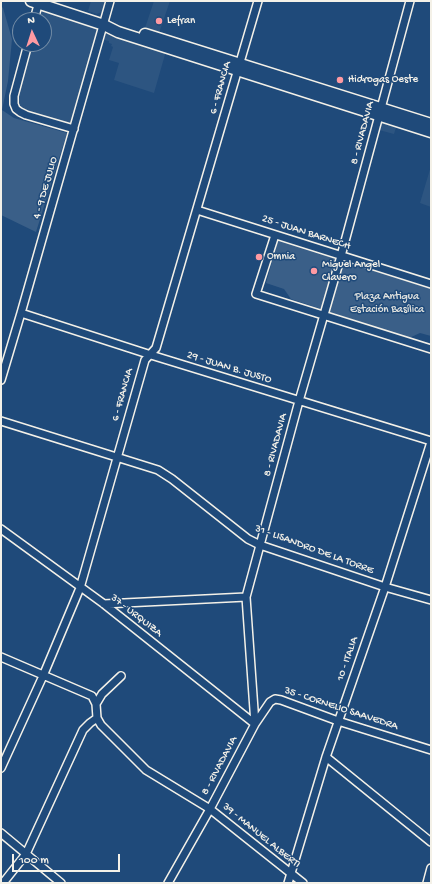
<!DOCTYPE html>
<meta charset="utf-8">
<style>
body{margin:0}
#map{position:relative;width:432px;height:884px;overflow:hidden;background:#1f4a7a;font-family:"Gochi Hand",sans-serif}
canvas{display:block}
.frame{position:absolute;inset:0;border:2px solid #f4f1e8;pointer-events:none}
.north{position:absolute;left:12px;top:12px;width:40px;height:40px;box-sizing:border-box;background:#1f4a7a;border:1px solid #748da6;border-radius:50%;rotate:356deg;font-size:11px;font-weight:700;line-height:16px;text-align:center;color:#f4f1e8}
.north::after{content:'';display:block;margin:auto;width:14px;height:18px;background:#ff9aa2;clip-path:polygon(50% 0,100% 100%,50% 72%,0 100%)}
.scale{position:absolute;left:12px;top:854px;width:108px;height:18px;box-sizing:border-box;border:2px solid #f4f1e8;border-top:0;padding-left:5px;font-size:12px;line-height:14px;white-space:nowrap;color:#f4f1e8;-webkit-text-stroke:3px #1f4a7a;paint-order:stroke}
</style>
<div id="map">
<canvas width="432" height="884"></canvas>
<div class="frame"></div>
<div class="north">N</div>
<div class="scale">100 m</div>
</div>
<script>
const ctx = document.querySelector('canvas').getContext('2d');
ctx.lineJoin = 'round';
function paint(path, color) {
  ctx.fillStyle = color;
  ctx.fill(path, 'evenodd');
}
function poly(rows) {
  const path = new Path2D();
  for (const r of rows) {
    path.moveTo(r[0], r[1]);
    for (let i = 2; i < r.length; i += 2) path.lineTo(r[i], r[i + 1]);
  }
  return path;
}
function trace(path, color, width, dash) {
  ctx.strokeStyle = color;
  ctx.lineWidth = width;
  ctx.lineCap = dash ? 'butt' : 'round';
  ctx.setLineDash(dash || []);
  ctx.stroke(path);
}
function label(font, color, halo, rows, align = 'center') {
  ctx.font = font + ' "Gochi Hand",sans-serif';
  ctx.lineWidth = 3;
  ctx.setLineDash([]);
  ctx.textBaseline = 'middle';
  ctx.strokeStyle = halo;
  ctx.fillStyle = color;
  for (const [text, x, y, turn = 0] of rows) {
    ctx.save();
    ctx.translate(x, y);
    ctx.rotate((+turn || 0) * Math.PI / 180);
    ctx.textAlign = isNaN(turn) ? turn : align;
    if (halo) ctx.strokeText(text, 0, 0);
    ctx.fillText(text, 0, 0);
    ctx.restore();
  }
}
const built = poly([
 [91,1,107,1,104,11,99,13,97,14,88,11],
 [154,1,170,1,159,33,145,28],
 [39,9,93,27,96,29,98,34,72,119,71,122,66,125,23,113,16,104,30,44,44,44,44,20,36,20],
 [107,33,111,33,166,51,154,93,114,80,119,63,109,60,113,47,111,46,112,44,109,43,109,41,104,40,105,36],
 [382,121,397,124,394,134,379,130,380,124],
 [431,166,431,207,420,203]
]);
const green = poly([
 [1,6,3,8,12,39,8,81,2,110,14,118,67,133,36,232,1,215],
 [278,241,431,289,431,336,420,333,409,338,291,299,284,289,266,283]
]);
const street = poly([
 [34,20,39,1],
 [28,44,14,96,14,104,16,109,20,112,26,115,74,129],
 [197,210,431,284],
 [275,235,256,294,431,349],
 [21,313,151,355,431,441],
 [1,380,21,313,110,1],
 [1,421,158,470,172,479,248,539,260,545,385,587,431,600],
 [1,529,104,604,255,724,270,702,275,699,281,700,338,721,431,750],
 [104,604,246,597],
 [1,657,92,696,96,704,97,718,101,725,146,770,210,809,303,883],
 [96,704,102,694,121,676],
 [326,757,431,842],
 [1,768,43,676,80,588,145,360,156,348,258,1],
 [1,833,61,883],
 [3,883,26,854,83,730,90,723,97,718],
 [168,883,210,809,255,724,246,597,299,401,341,256,410,1],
 [288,883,326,757,385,587,431,442],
 [427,883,431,868]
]);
const secondary = poly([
 [31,1,104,25,118,32,431,132],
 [145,34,431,124]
]);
const markers = [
 [159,21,4,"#ff9aa2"],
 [340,80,4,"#ff9aa2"],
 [259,257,4,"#ff9aa2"],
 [314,271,4,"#ff9aa2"]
];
const poiNames = [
 ["Lefran",167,21],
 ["Hidrogas Oeste",348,80],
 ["Omnia",267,257],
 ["Miguel Angel",322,265],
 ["Clavero",322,278]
];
const streetNames = [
 ["6 - FRANCIA",221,88,-74],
 ["8 - RIVADAVIA",363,133,-75],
 ["4 - 9 DE JULIO",46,188,-74],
 ["25 - JUAN BARNECH",306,233,18],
 ["29 - JUAN B. JUSTO",229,368,17],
 ["6 - FRANCIA",123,395,-74],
 ["8 - RIVADAVIA",276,445,-75],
 ["31 - LISANDRO DE LA TORRE",314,550,20],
 ["37 - URQUIZA",136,616,38],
 ["10 - ITALIA",348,659,-71],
 ["35 - CORNELIO SAAVEDRA",341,709,18],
 ["8 - RIVADAVIA",220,766,-62],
 ["39 - MANUEL ALBERTI",261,836,39]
];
const parkNames = [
 ["Plaza Antigua",387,297],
 ["Estación Basílica",387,310]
];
paint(built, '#2d5581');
paint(green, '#3a5f88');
trace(street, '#f4f1e8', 10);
trace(secondary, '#f4f1e8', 13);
trace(street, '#1f4a7a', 7);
trace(secondary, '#1f4a7a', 10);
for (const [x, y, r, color] of markers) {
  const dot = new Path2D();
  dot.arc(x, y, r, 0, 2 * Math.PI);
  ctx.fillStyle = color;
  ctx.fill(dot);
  trace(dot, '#1f4a7a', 1.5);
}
label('11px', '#f4f1e8', '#1f4a7a', poiNames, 'left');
label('11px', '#f4f1e8', '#1f4a7a', streetNames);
label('11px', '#e1e2de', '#1f4a7a', parkNames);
</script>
